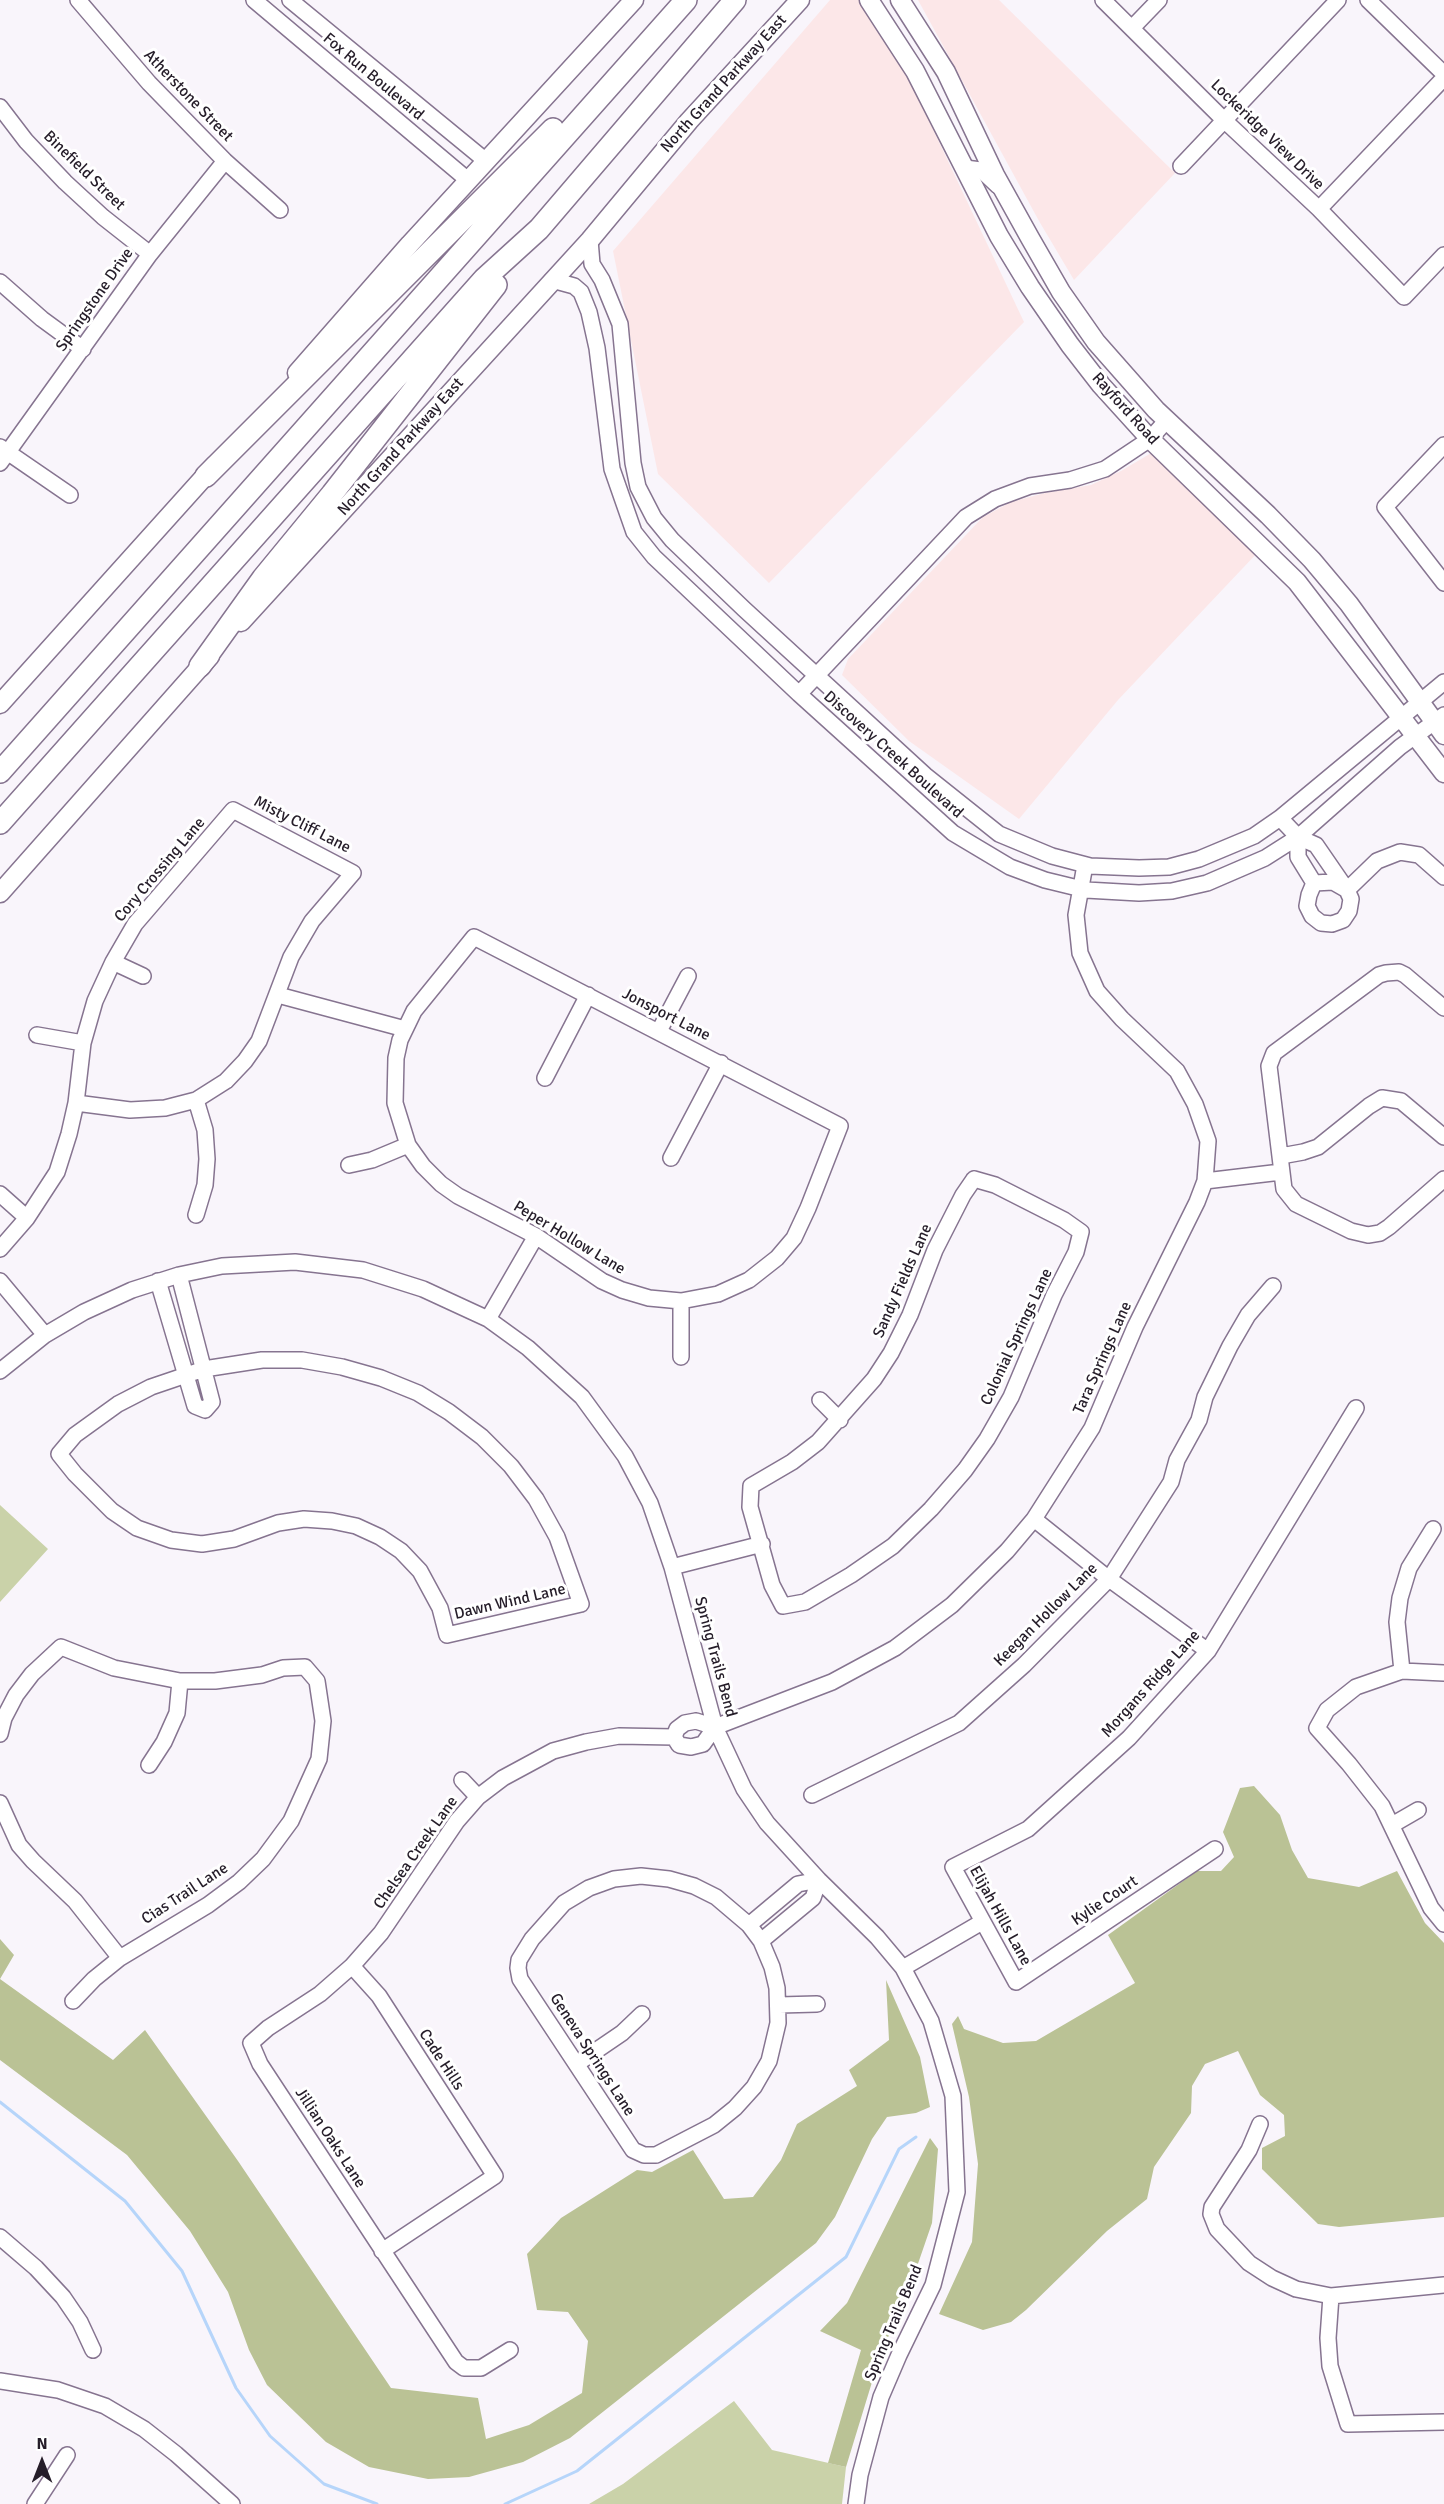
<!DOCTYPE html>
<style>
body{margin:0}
#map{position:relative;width:1444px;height:2504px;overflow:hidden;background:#f9f5fb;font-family:Signika,sans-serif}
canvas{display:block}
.north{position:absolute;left:12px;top:2432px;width:60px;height:60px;-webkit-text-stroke:4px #fff;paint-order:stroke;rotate:0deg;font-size:16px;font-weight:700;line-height:24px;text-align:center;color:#251d29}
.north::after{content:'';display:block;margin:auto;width:21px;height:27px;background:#251d29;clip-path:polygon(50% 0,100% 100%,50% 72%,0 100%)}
</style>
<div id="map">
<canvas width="1444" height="2504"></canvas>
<div class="north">N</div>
</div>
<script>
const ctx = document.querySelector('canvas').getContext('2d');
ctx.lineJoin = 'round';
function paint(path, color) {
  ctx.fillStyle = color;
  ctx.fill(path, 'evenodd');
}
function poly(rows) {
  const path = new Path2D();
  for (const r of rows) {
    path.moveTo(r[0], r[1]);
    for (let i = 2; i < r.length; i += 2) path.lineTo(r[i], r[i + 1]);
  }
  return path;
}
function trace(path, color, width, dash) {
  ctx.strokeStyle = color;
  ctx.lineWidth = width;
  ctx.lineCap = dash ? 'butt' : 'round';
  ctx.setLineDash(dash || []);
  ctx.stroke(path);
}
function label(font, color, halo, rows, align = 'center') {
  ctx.font = font + ' Signika,sans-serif';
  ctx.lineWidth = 6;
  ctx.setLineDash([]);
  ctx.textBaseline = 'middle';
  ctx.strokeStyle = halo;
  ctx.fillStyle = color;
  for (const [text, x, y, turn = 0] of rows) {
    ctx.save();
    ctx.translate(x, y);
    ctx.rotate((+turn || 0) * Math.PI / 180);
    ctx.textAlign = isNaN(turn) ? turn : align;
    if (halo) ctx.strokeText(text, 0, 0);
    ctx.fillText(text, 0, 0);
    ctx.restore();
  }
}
const commercial = poly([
 [830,0,861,0,897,53,1024,322,769,583,658,474,613,251],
 [918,0,999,0,1175,173,1074,280,1039,221],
 [1153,452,1260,550,1118,700,1019,819,909,741,842,675,848,659,983,517,1011,502,1045,493,1091,485,1121,471]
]);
const green = poly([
 [0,1505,48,1549,0,1602],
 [734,2401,772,2450,846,2467,842,2504,589,2504,623,2484]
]);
const forest = poly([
 [1254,1786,1280,1815,1292,1850,1308,1878,1359,1887,1397,1871,1425,1923,1444,1943,1444,2217,1339,2227,1318,2224,1262,2169,1262,2148,1285,2136,1284,2115,1260,2095,1238,2051,1205,2064,1192,2086,1191,2113,1154,2167,1147,2199,1107,2231,1026,2310,1011,2322,983,2330,939,2314,972,2242,978,2164,969,2097,952,2024,958,2016,964,2029,1003,2043,1036,2041,1135,1983,1108,1935,1197,1871,1221,1871,1234,1857,1223,1832,1240,1788],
 [0,1939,14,1955,0,1979,113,2060,145,2030,238,2161,391,2388,478,2398,486,2439,529,2425,582,2393,588,2341,568,2312,537,2310,527,2254,561,2218,637,2170,652,2172,693,2150,724,2199,753,2197,781,2160,797,2124,857,2086,849,2070,889,2040,886,1980,920,2057,930,2107,916,2113,887,2117,872,2139,835,2217,816,2243,570,2438,523,2462,469,2477,428,2479,369,2467,326,2442,267,2385,249,2350,228,2292,190,2231,127,2155,0,2060],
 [930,2138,938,2149,932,2223,911,2284,880,2356,846,2467,828,2463,861,2350,820,2331,847,2303]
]);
const stream = poly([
 [0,2102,125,2201,182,2271,236,2388,270,2436,324,2484,377,2504],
 [505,2504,577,2471,846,2257,899,2149,916,2137]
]);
const minor = poly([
 [78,0,149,83,225,161,280,210],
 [254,0,469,181],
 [290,0,486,161],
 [1103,0,1225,121,1319,209,1404,297,1444,255],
 [1368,0,1444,74],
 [1132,28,1159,0],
 [0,107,26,141,65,182,103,217,150,254],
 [1181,166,1338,0],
 [965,168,981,170,998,186],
 [1319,209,1444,78],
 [590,240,592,264,602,280,620,324,633,463,638,487,654,518,672,540,744,609,925,775,999,834,1052,856,1090,866,1139,868,1169,867,1199,859,1254,836,1280,818,1444,682],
 [552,280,574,286,581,292,589,312,597,348,612,469,634,532,654,557,799,694,953,833,1010,867,1045,880,1086,890,1139,893,1172,891,1207,883,1265,858,1298,837,1400,747,1444,715],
 [0,282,42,319,83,349],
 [1444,445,1385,507,1444,583],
 [0,447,70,495],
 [0,463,150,254,225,161],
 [799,694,966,517,995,499,1030,486,1070,480,1105,469,1150,439,1167,420],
 [1280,818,1298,837,1316,845,1347,890,1351,899,1349,911,1343,920,1332,924,1321,923,1312,916,1307,906,1309,895,1314,883],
 [1298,837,1298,857,1314,883],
 [1314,883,1333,882,1347,890,1377,861,1400,852,1419,855,1444,877],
 [474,937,840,1126,808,1208,794,1238,777,1258,749,1280,718,1294,681,1301,649,1298,622,1290,602,1281,536,1236,458,1196,441,1184,423,1166,408,1145,395,1103,396,1058,400,1040,414,1011,474,937],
 [113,962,143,976],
 [278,995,405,1029],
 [1444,1008,1405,975,1399,972,1386,973,1379,975,1274,1053,1269,1066,1284,1189,1296,1204,1351,1231,1368,1235,1380,1233,1389,1227,1444,1179],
 [659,1031,688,976],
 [37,1035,83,1043],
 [545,1078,588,995],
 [1281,1156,1303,1152,1318,1147,1369,1106,1382,1098,1401,1101,1444,1137],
 [671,1158,721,1063],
 [349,1165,372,1160,408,1145],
 [974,1179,995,1185,1064,1220,1081,1232,1076,1252,1054,1295,1011,1397,987,1439,965,1470,931,1509,893,1546,851,1575,805,1602,783,1606,772,1585,750,1507,751,1486,792,1462,818,1442,874,1379,891,1353,910,1315,935,1250,963,1195,974,1179],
 [1205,1181,1281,1172],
 [0,1194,27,1218],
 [196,1215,205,1185,207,1159,205,1130,196,1100],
 [0,1249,27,1218,57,1172,69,1134,76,1103,83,1043,95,1001,113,962,135,924,233,810,353,873,312,921,291,957,259,1041,245,1061,226,1081,196,1100,165,1108,130,1110,76,1103],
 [0,1281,45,1335],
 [158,1281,195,1406,205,1410,212,1402,179,1275],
 [488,1319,536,1236],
 [681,1357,681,1301],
 [262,1360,302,1360,342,1367,381,1378,418,1393,449,1412,482,1437,511,1466,536,1499,557,1537,581,1604,447,1635,440,1608,420,1571,401,1551,380,1537,356,1526,332,1521,304,1519,278,1523,234,1539,202,1544,171,1540,137,1528,112,1511,75,1474,59,1454,75,1435,118,1404,151,1387,204,1369,262,1360],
 [0,1371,45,1335,84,1312,132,1290,179,1275,222,1266,295,1262,363,1270,423,1289,488,1319,528,1348,582,1397,625,1456,650,1503,672,1567,715,1727,744,1789,767,1823,819,1880,877,1937,903,1968,931,2021,953,2096,957,2192,933,2285,899,2355,881,2397,860,2475,856,2504],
 [820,1400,840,1420],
 [1034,1519,1109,1579,1208,1651],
 [672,1567,762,1544],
 [1402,1671,1397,1622,1400,1598,1409,1568,1433,1529],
 [1444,1673,1402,1671,1356,1687,1327,1710,1317,1728,1349,1764,1382,1806,1431,1908,1444,1924],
 [696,1721,715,1727,703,1744,691,1747,679,1745,674,1737,677,1729,685,1723,696,1721],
 [715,1727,832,1682,895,1648,952,1605,1007,1551,1034,1519,1092,1428,1135,1327,1197,1202,1205,1181,1208,1141,1195,1104,1177,1071,1122,1019,1097,991,1080,953,1076,915,1085,865],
 [0,1734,4,1718,16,1695,32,1674,61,1647,114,1668,180,1681,215,1681,262,1675,283,1668,305,1667,317,1681,323,1721,319,1759,291,1821,263,1859,239,1882,208,1905,120,1958,94,1979,73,2001],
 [149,1765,164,1742,177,1713,180,1681],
 [462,1780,478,1797],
 [812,1795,959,1723,1024,1665,1109,1579,1171,1482,1177,1460,1199,1420,1205,1397,1230,1346,1248,1315,1273,1286],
 [0,1803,19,1845,33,1861,75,1901,120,1958],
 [1392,1825,1418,1810],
 [1215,1849,1016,1982,953,1867,1028,1829,1129,1738,1208,1651,1356,1408],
 [749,1925,761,1941,772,1967,777,1988,778,2023,769,2061,754,2087,735,2108,714,2125,656,2155,644,2155,633,2150,520,1979,518,1968,519,1960,532,1939,564,1903,589,1888,614,1879,641,1876,669,1879,694,1886,716,1897,749,1925,798,1884,819,1880,813,1898,761,1941],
 [352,1966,379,1996,495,2176,382,2251],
 [903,1968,982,1922],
 [779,2005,817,2004],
 [578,2063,622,2033,642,2014],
 [1260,2124,1249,2150,1212,2207,1211,2214,1217,2229,1249,2263,1272,2278,1296,2289,1331,2296,1444,2285],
 [0,2237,36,2268,63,2297,80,2322,93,2350],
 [1331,2296,1328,2338,1330,2366,1348,2424,1444,2422],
 [510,2350,481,2368,464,2368,456,2362,260,2064,251,2043,268,2028,320,1994,352,1966,381,1933,457,1821,478,1797,503,1778,553,1751,586,1742,619,1736,674,1737],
 [0,2381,58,2390,105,2406,144,2429,176,2454,232,2504],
 [35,2504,67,2455]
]);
const major = poly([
 [869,0,915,71,999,236,1030,287,1070,345,1101,385,1150,439,1297,582,1444,773],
 [900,0,946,72,995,175,1030,238,1061,292,1096,342,1156,410,1268,515,1312,560,1349,604,1444,735],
 [297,373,410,244,634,0],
 [241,622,590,240,689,121,800,0],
 [0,704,215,465],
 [0,893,210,656]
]);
const highway = poly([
 [206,476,553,129],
 [200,666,263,578,332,494,496,285],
 [0,772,686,0],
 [0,823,484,279,539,229,735,0]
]);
const streetNames = [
 ["Fox Run Boulevard",373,77,40],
 ["North Grand Parkway East",724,84,-48],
 ["Atherstone Street",188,96,46],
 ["Lockeridge View Drive",1267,135,44],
 ["Binefield Street",84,171,44],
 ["Springstone Drive",95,300,-55],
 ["Rayford Road",1125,409,48],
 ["North Grand Parkway East",401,447,-48],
 ["Discovery Creek Boulevard",893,755,42],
 ["Misty Cliff Lane",302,825,27],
 ["Cory Crossing Lane",160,870,-50],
 ["Jonsport Lane",666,1015,27],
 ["Peper Hollow Lane",569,1238,31],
 ["Sandy Fields Lane",903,1281,-66],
 ["Colonial Springs Lane",1017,1337,-65],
 ["Tara Springs Lane",1103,1358,-66],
 ["Dawn Wind Lane",510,1602,-13],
 ["Keegan Hollow Lane",1046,1615,-45],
 ["Spring Trails Bend",715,1657,75],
 ["Morgans Ridge Lane",1151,1684,-48],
 ["Chelsea Creek Lane",416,1853,-55],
 ["Cias Trail Lane",185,1894,-33],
 ["Kylie Court",1105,1901,-34],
 ["Elijah Hills Lane",1000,1916,61],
 ["Geneva Springs Lane",592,2055,57],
 ["Cade Hills",441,2060,57],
 ["Jillian Oaks Lane",330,2138,57],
 ["Spring Trails Bend",894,2323,-67]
];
paint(commercial, '#fce7e8');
paint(green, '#cad2a9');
paint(forest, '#bac295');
trace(stream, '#b6d5fa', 3);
trace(minor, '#867490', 18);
trace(major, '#867490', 21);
trace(highway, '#867490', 24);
trace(minor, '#fff', 15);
trace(major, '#fff', 18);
trace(highway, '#fff', 21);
label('16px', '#251d29', '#fff', streetNames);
</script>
